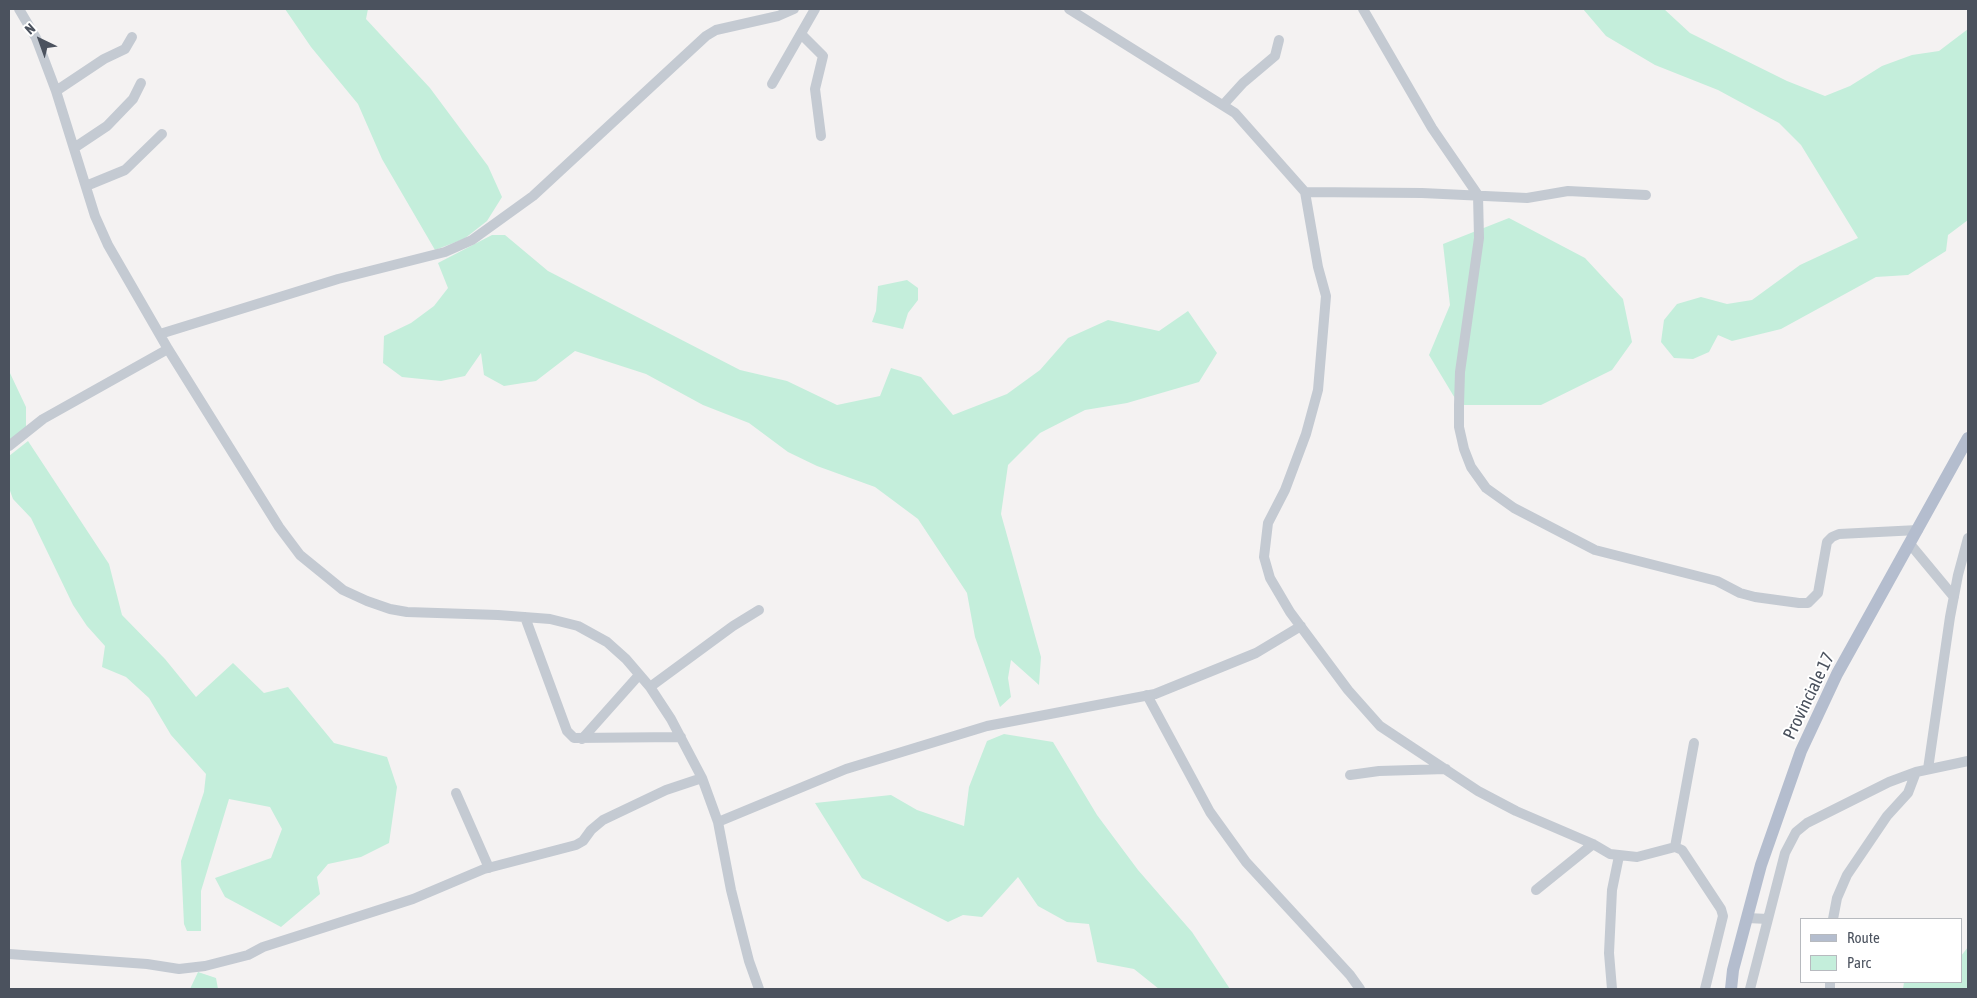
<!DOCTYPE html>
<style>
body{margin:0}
#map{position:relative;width:1977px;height:998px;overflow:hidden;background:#f4f2f2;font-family:"Asap Condensed",sans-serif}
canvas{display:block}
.frame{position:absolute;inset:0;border:10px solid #4b525e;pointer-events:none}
.legend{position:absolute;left:1800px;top:918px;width:162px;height:65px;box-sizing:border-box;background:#fff;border:1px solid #b7babf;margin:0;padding:6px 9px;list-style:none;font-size:15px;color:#4b525e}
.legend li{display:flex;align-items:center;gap:10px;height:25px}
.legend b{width:25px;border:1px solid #b7babf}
.north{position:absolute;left:15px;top:15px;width:50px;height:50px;-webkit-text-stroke:4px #fff;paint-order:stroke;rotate:318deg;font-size:14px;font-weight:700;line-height:20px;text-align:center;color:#4b525e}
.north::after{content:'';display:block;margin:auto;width:18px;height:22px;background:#4b525e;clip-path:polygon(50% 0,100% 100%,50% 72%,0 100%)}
</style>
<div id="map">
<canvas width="1977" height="998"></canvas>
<div class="frame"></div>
<ul class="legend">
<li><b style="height:6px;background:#b4bdce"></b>Route</li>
<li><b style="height:14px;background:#c4eedb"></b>Parc</li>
</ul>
<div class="north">N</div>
</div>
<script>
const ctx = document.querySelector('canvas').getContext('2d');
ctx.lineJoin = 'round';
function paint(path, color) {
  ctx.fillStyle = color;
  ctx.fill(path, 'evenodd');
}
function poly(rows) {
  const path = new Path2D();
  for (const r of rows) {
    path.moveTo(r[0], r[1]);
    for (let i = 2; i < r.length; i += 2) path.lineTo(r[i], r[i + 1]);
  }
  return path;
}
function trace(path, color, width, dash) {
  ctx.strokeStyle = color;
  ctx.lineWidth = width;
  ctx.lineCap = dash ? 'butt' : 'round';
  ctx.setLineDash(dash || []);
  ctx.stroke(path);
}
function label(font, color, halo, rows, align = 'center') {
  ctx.font = font + ' "Asap Condensed",sans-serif';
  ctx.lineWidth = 4;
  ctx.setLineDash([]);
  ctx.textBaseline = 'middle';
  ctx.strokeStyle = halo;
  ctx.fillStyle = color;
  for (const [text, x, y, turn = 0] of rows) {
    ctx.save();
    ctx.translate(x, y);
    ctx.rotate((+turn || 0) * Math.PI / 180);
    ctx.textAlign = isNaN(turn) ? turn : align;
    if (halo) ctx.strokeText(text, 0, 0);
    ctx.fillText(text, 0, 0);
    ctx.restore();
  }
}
const green = poly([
 [285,9,368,9,366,19,430,88,488,166,502,197,487,221,464,239,435,250,382,159,358,104,311,47],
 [1583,9,1664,9,1690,33,1787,81,1825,96,1850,86,1882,66,1912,55,1939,51,1968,29,1968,220,1948,235,1946,251,1908,275,1876,277,1781,329,1732,341,1718,335,1709,352,1693,359,1674,358,1661,342,1664,320,1677,304,1701,297,1727,304,1752,300,1800,265,1858,238,1801,145,1779,123,1718,90,1655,65,1606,36],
 [1509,218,1585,258,1623,299,1632,342,1612,370,1541,405,1459,405,1429,355,1450,305,1443,244],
 [492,235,505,235,548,271,740,370,787,381,837,405,880,396,891,368,921,377,953,415,1007,394,1040,370,1068,338,1108,320,1159,331,1188,311,1217,353,1199,382,1127,403,1085,410,1040,433,1008,465,1001,514,1041,657,1039,685,1011,660,1008,678,1011,697,1000,707,975,637,967,593,918,519,875,487,817,466,788,452,749,423,703,405,646,374,575,351,536,381,504,386,484,375,481,353,465,376,441,381,402,377,383,363,384,336,411,323,434,306,448,288,438,263],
 [907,280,918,288,918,300,908,313,903,329,872,322,876,311,878,286],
 [9,371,26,407,26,428,9,441],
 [28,441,109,564,122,615,165,659,196,697,233,663,264,693,288,687,334,743,387,757,397,787,389,843,361,857,328,864,317,877,320,894,281,927,225,897,215,878,271,858,282,829,270,807,229,799,201,891,201,931,187,931,184,924,181,861,204,792,206,774,171,735,149,698,126,677,102,667,105,646,87,626,73,605,31,518,13,499,9,488,9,456],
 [1004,734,1053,742,1097,815,1138,870,1192,932,1230,989,1159,989,1134,969,1097,962,1089,924,1067,922,1038,906,1018,877,982,917,963,915,948,922,862,878,815,803,891,795,917,810,964,826,969,787,987,741],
 [1968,947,1968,989,1903,989,1904,982,1961,982,1961,956],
 [198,972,216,978,218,989,190,989]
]);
const minor = poly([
 [19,9,36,38,56,91,95,216,108,245,168,349,279,527,300,555,343,590,367,601,390,609,407,612,498,615,550,619,578,626,607,642,626,659,650,687,671,719,702,778,718,822,731,890,749,961,759,989],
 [1069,9,1235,113,1305,192,1318,267,1326,296,1318,390,1306,434,1285,490,1268,523,1264,557,1270,578,1290,612,1348,690,1380,726,1478,791,1516,811,1593,844,1610,854,1637,857,1675,847,1682,850,1721,909,1723,916,1705,989],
 [1363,9,1432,128,1478,195,1479,238,1460,372,1459,405,1459,427,1464,449,1471,467,1486,488,1514,508,1595,550,1717,581,1740,593,1755,597,1799,603,1808,603,1818,593,1827,542,1832,537,1839,534,1918,530],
 [802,35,823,56,815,89,821,136],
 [772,84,815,9],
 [56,91,104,59,125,49,132,37],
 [1223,105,1243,83,1275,56,1279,40],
 [74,148,107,126,133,99,141,83],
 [86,186,125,170,162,134],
 [1305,192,1422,193,1527,198,1568,191,1646,195],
 [160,334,338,279,445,252,472,240,533,196,706,36,716,30,778,16,794,9],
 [9,446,43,419,168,349],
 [1910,544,1954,597],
 [525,617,567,731,574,738,681,737],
 [650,687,733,626,759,610],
 [1147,695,1210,812,1246,862,1350,975,1360,989],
 [582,739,639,675],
 [1928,769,1950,617,1958,575,1968,538],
 [1350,775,1379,771,1446,769],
 [456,793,489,868],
 [718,822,846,769,987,726,1155,694,1256,653,1301,626],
 [1675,847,1694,743],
 [1536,890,1593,844],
 [1747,918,1768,919],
 [1833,919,1837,898,1847,875,1887,816,1908,793,1916,772],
 [9,954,147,964,179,969,205,966,248,955,263,947,413,899,484,869,576,845,583,841,591,830,603,820,666,790,702,778],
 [1612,989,1609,953,1612,890,1619,856],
 [1750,989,1785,853,1796,832,1807,823,1889,782,1916,772,1968,761],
 [1830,989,1830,982]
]);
const major = poly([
 [1731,989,1733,970,1761,865,1801,751,1837,674,1968,438]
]);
const streetNames = [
 ["Provinciale 17",1809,696,-64]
];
paint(green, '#c4eedb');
trace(minor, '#c4cad2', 10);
trace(major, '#b4bdce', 12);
label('18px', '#4b525e', '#fff', streetNames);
</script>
